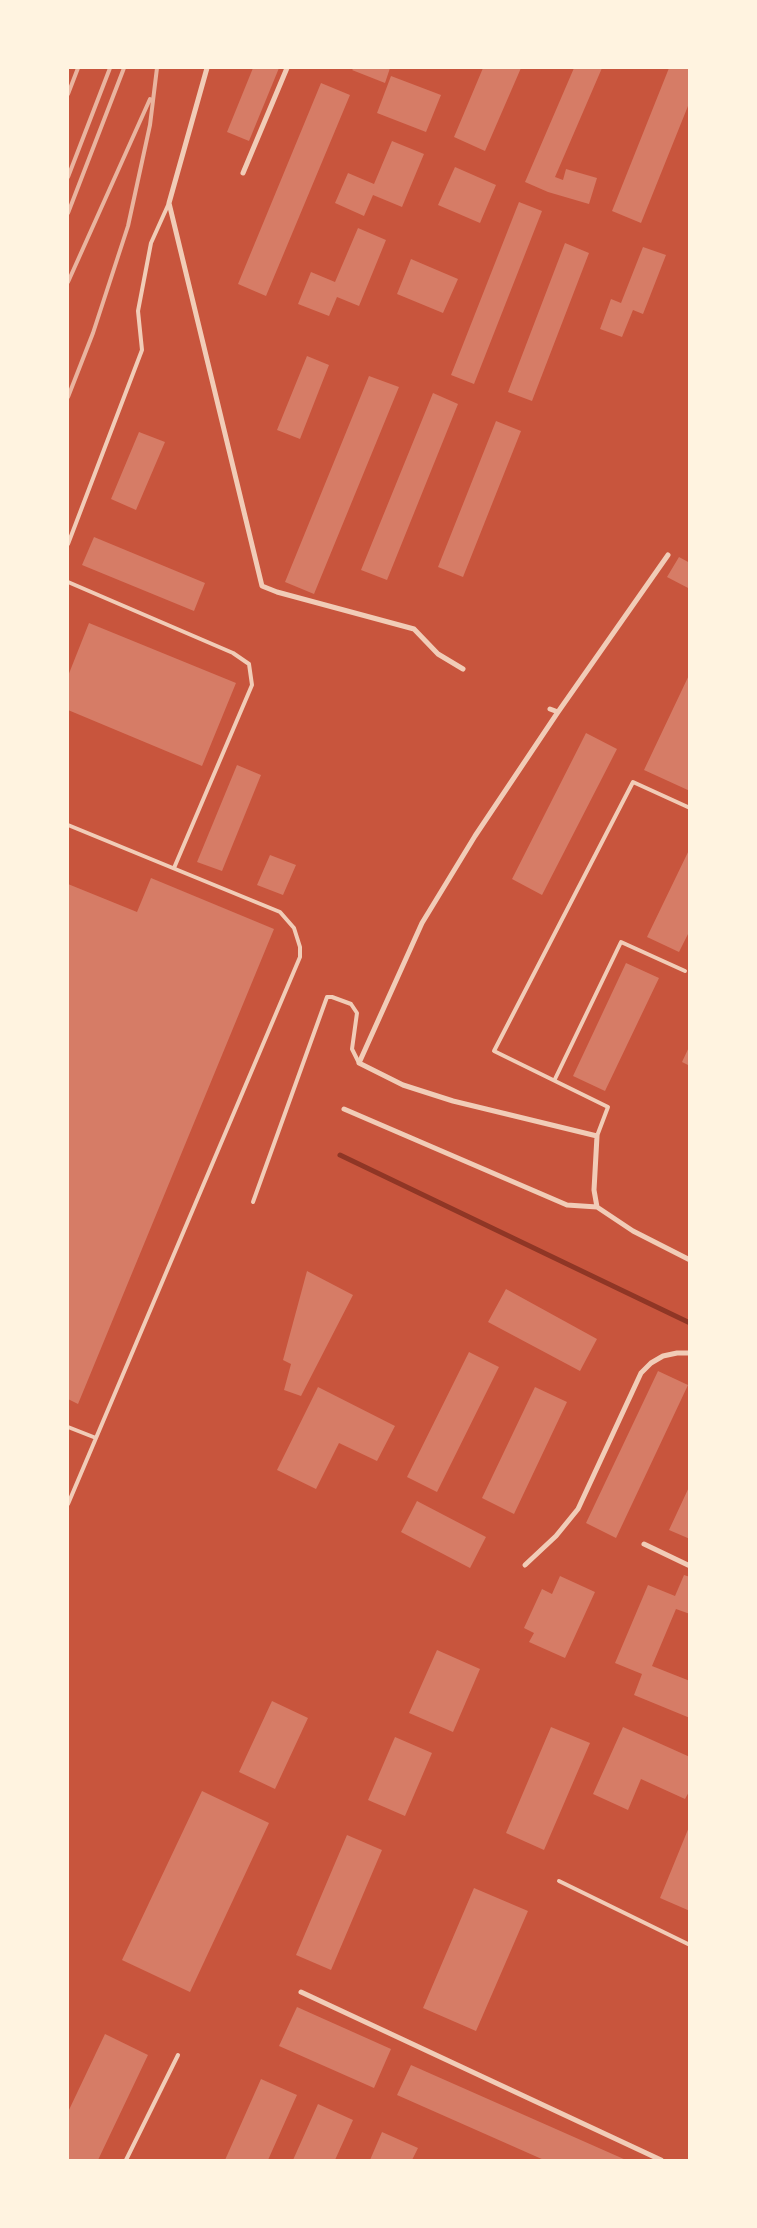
<!DOCTYPE html>
<style>
body{margin:0}
#map{position:relative;width:757px;height:2228px;overflow:hidden;background:#c8553d;font-family:Ubuntu,sans-serif}
canvas{display:block}
.frame{position:absolute;inset:0;border:69px solid #fff3e0;pointer-events:none}
</style>
<div id="map">
<canvas width="757" height="2228"></canvas>
<div class="frame"></div>
</div>
<script>
const ctx = document.querySelector('canvas').getContext('2d');
ctx.lineJoin = 'round';
function poly(rows) {
  const path = new Path2D();
  for (const r of rows) {
    path.moveTo(r[0], r[1]);
    for (let i = 2; i < r.length; i += 2) path.lineTo(r[i], r[i + 1]);
  }
  return path;
}
function trace(path, color, width, dash) {
  ctx.strokeStyle = color;
  ctx.lineWidth = width;
  ctx.lineCap = dash ? 'butt' : 'round';
  ctx.setLineDash(dash || []);
  ctx.stroke(path);
}
function paint(path, color) {
  ctx.fillStyle = color;
  ctx.fill(path, 'evenodd');
}
const stream = poly([
 [340,1155,690,1323]
]);
const building = poly([
 [253,68,279,68,249,141,227,132],
 [354,68,390,68,385,83,352,70],
 [483,68,521,68,485,151,454,137],
 [574,68,602,68,555,177,563,180,566,169,597,178,589,204,548,192,525,182],
 [669,68,690,68,690,101,641,223,612,211],
 [391,76,441,95,426,132,377,113],
 [321,83,350,95,266,296,238,284],
 [392,141,424,154,402,207,373,195,364,216,335,203,348,173,374,184],
 [455,167,496,185,480,223,438,205],
 [519,202,542,211,474,384,451,375],
 [358,228,386,240,359,306,337,297,329,316,298,304,311,272,335,282],
 [565,243,589,253,532,401,508,392],
 [643,247,666,255,643,314,633,310,622,337,600,329,611,299,621,303],
 [411,259,458,279,443,313,397,294],
 [307,356,329,365,300,439,277,430],
 [369,376,399,387,314,594,285,582],
 [433,393,458,404,387,580,361,570],
 [496,421,521,431,463,577,438,567],
 [139,432,165,442,136,510,111,499],
 [94,537,205,583,194,611,82,565],
 [679,557,690,563,690,589,667,577],
 [89,623,236,683,202,766,68,710,68,676],
 [690,673,690,791,644,770],
 [586,733,617,749,542,895,512,879],
 [237,765,261,775,222,871,197,862],
 [690,848,690,930,679,952,647,937],
 [270,855,296,865,283,895,257,885],
 [151,878,274,929,78,1404,68,1399,68,884,137,912],
 [626,963,659,978,605,1091,573,1076],
 [690,1045,690,1066,682,1062],
 [307,1271,353,1295,301,1396,284,1390,291,1364,283,1360],
 [506,1289,597,1339,580,1371,488,1322],
 [469,1352,499,1367,437,1492,407,1477],
 [658,1371,688,1385,616,1538,586,1523],
 [318,1387,395,1426,377,1461,339,1443,316,1489,277,1470],
 [535,1387,567,1402,514,1514,482,1498],
 [690,1485,690,1539,669,1530],
 [417,1501,486,1537,470,1568,401,1532],
 [684,1575,690,1577,690,1614,676,1609,652,1666,690,1681,690,1718,634,1695,642,1674,615,1663,648,1585,675,1596],
 [560,1576,595,1592,565,1658,529,1642,534,1633,524,1628,542,1589,552,1594],
 [437,1650,480,1669,453,1732,409,1713],
 [272,1701,308,1718,275,1789,239,1772],
 [551,1727,590,1743,544,1850,506,1833],
 [623,1727,690,1757,690,1790,685,1799,641,1779,628,1810,593,1794],
 [395,1737,432,1753,405,1816,368,1800],
 [202,1791,269,1823,190,1992,122,1960],
 [689,1827,690,1827,690,1911,660,1898],
 [347,1835,382,1850,331,1970,296,1955],
 [474,1888,528,1911,476,2031,423,2008],
 [297,2007,391,2049,374,2088,279,2046],
 [105,2034,148,2055,98,2160,68,2160,68,2112],
 [411,2065,626,2160,544,2160,397,2095],
 [261,2079,297,2095,268,2160,225,2160],
 [318,2104,353,2120,335,2160,293,2160],
 [382,2132,418,2148,412,2160,370,2160]
]);
const service = poly([
 [68,544,142,350,138,311,151,243,169,203],
 [68,582,233,653,249,664,252,685,174,868],
 [68,825,280,912,294,928,300,947,300,957,68,1504],
 [555,1079,621,942,685,971],
 [597,1136,608,1107,494,1051,633,782,690,808],
 [253,1202,327,997,332,997,351,1004,357,1013,352,1049,359,1063],
 [68,1427,96,1438],
 [559,1881,690,1945],
 [126,2160,178,2055]
]);
const minor = poly([
 [207,68,169,203,262,586,277,592,414,629,438,654,463,669],
 [243,173,287,68],
 [668,555,558,712,475,836,422,923,359,1063,403,1085,453,1101,597,1136,594,1190,597,1207,633,1231,690,1260],
 [550,709,558,712],
 [344,1109,567,1205,597,1207],
 [644,1544,690,1566],
 [525,1565,556,1536,578,1509,641,1373,651,1363,663,1356,677,1353,690,1353],
 [301,1992,661,2160]
]);
const rail = poly([
 [68,94,78,68],
 [68,177,110,68],
 [68,213,124,68],
 [68,282,150,99],
 [68,397,93,333,128,226,150,125,157,68]
]);
trace(stream, '#8f3625', 5);
paint(building, '#d67c66');
trace(service, '#f1ccb7', 4);
trace(minor, '#f1ccb7', 5);
trace(rail, '#e9b49f', 4);
</script>
